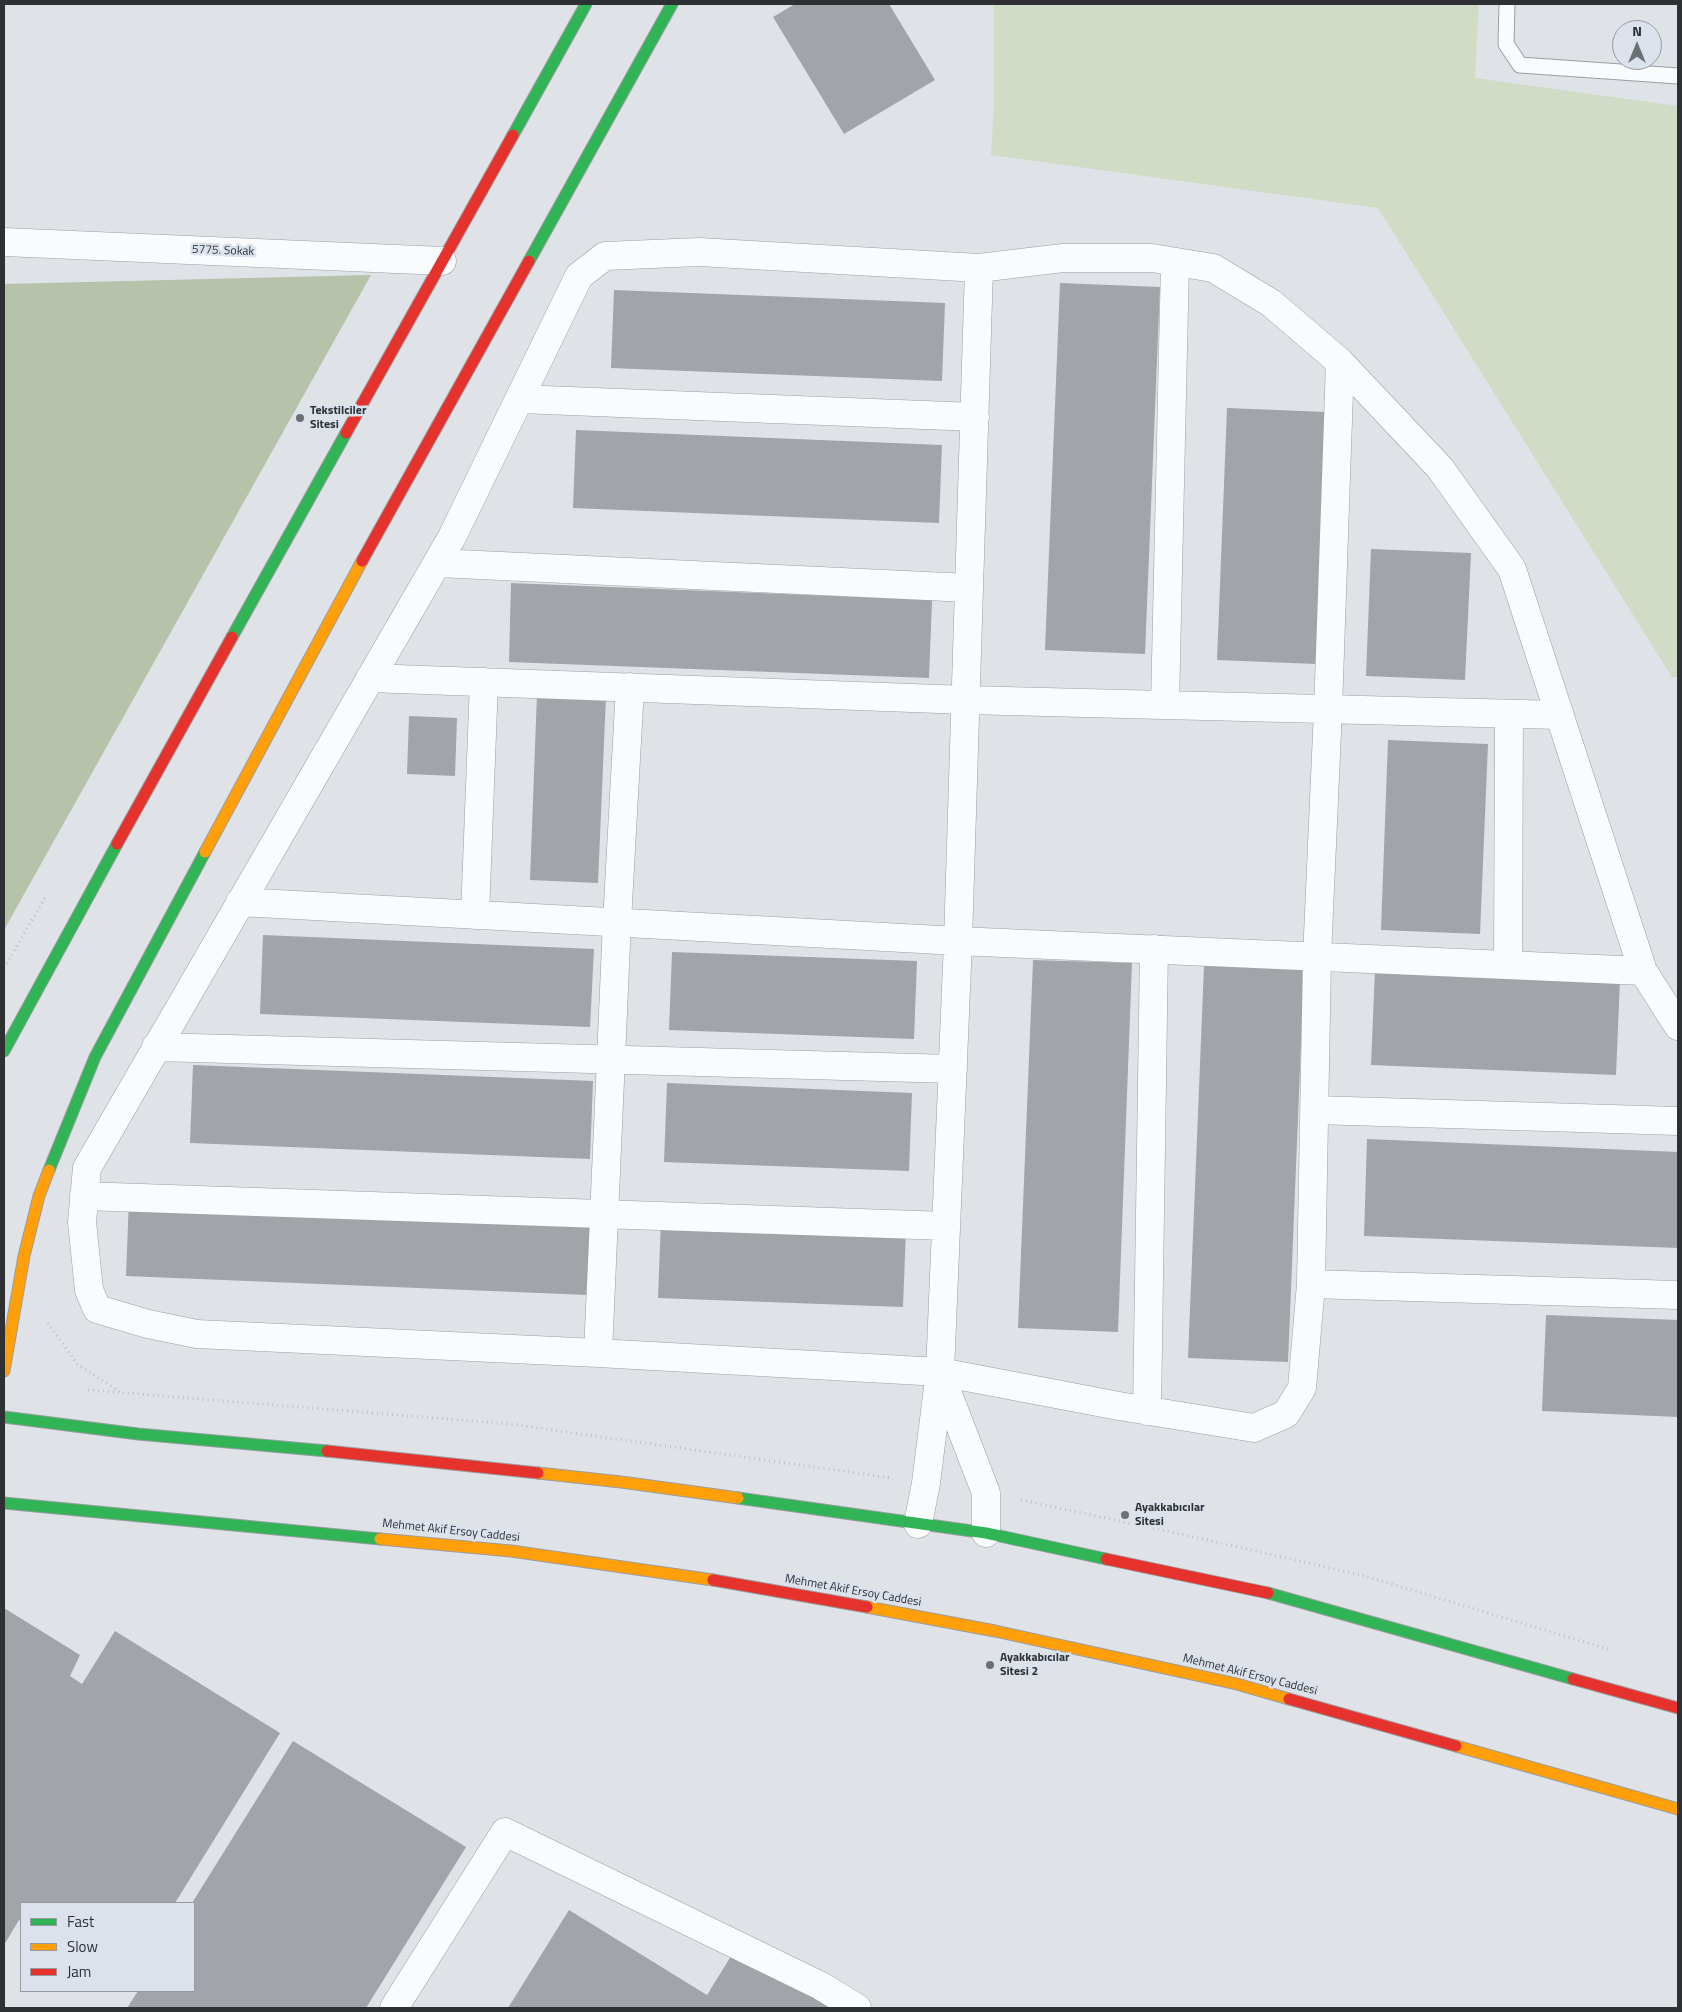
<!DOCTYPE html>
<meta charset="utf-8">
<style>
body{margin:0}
#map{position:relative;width:1682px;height:2012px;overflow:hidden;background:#dfe3e8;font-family:"Titillium Web",sans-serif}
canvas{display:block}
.frame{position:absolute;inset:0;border:5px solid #2e3034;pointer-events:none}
.legend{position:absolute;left:20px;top:1902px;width:175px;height:90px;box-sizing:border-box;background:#dbe2ec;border:1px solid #969ba2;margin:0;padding:6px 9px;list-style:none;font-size:15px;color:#2e3034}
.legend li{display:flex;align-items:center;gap:10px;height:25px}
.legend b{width:25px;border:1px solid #969ba2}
.north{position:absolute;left:1612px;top:20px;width:50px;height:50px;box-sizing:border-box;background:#dbe2ec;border:1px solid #969ba2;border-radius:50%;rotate:0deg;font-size:14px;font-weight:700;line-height:20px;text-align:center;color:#2e3034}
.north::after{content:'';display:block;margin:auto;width:18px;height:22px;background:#6c6f73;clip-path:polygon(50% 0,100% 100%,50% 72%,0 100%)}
</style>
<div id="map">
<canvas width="1682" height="2012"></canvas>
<div class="frame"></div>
<ul class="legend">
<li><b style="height:6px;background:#30b455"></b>Fast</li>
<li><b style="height:6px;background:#ff9f0a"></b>Slow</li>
<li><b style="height:6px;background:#e5322d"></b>Jam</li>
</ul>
<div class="north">N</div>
</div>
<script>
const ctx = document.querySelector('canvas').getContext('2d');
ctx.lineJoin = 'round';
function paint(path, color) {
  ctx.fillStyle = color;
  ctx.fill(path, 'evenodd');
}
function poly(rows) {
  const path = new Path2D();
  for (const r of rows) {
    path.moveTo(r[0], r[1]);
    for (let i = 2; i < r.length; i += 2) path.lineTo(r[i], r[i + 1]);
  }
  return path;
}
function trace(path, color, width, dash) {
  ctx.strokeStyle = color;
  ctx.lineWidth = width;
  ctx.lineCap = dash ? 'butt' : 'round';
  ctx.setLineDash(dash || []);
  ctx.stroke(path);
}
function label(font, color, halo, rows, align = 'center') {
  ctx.font = font + ' "Titillium Web",sans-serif';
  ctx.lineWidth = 5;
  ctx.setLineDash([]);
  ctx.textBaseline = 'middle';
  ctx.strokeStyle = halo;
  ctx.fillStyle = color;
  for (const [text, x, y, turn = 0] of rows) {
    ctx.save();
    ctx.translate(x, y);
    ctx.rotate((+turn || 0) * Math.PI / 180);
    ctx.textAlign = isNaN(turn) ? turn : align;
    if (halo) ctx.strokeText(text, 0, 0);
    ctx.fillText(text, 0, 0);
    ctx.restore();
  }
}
const green = poly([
 [994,4,1479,4,1475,78,1678,106,1678,677,1672,677,1378,208,991,155,994,102]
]);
const forest = poly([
 [371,275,4,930,4,284]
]);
const building = poly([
 [795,4,889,4,935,80,844,134,773,17],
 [1060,283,1160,287,1145,654,1045,650],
 [614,290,945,303,942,381,611,368],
 [1227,408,1326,412,1316,664,1217,660],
 [576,430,942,445,939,523,573,508],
 [1371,549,1471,553,1465,680,1366,676],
 [511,583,932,600,929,678,509,662],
 [537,694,606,696,598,883,530,880],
 [409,716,457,718,455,776,407,774],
 [1388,740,1488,744,1480,934,1381,930],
 [263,935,594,949,590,1027,260,1014],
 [672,952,917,961,914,1039,669,1030],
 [1033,960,1132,963,1118,1332,1018,1328],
 [1204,966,1304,970,1288,1362,1188,1358],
 [1375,969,1620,979,1616,1075,1371,1065],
 [193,1065,593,1081,590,1159,190,1143],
 [667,1083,912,1093,909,1171,664,1162],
 [1367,1139,1678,1152,1678,1248,1364,1236],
 [129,1198,591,1216,588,1295,126,1276],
 [661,1220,906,1229,903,1307,658,1298],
 [1546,1315,1678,1320,1678,1417,1542,1411],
 [4,1608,80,1655,70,1676,82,1684,115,1631,280,1733,175,1903,21,1903,21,1921,19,1920,4,1945],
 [293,1741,466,1847,366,2008,127,2008,138,1991,194,1991,194,1903,192,1903],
 [569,1910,707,1995,736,1948,834,2008,508,2008]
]);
const path = poly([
 [4,968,46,896],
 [48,1323,77,1364,120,1392],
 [88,1390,510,1424,892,1478],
 [1021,1500,1194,1537,1365,1576,1608,1649]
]);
const lane = poly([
 [1507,4,1506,44,1520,65,1678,76]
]);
const street = poly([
 [4,242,442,261],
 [519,399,975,417],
 [437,563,969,588],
 [370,678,966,700,1560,715],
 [1165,705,1175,262],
 [240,902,958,941,1643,971],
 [475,915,484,682],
 [1508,965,1509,714],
 [1678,1026,1643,971,1512,569,1440,468,1340,362,1271,303,1213,268,1152,258,1063,258,979,268,699,252,605,256,579,276,452,537,87,1168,82,1222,89,1290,97,1309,148,1324,197,1334,598,1353,940,1372,1119,1406,1254,1428,1286,1414,1302,1388,1311,1284,1678,1295],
 [156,1047,953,1069],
 [1315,1110,1678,1121],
 [84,1196,946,1226],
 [1311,1284,1317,957,1328,710,1340,362],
 [598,1353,617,922,630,687],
 [941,1376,986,1493,986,1533],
 [1147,1411,1154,949],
 [918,1524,926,1483,940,1372,958,941,979,268],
 [394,2008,505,1832,821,1986,857,2008]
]);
const fast = poly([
 [513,135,586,4],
 [529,261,672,4],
 [232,637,346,433],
 [4,1051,117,844],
 [49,1170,95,1057,205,852],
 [4,1417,138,1434,327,1451],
 [738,1498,986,1533,1106,1559],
 [4,1503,380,1539],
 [1268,1593,1573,1679]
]);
const slow = poly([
 [205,852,362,561],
 [4,1371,24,1256,39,1196,49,1170],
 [538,1473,621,1482,738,1498],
 [380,1539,511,1551,713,1580],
 [867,1607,995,1631,1237,1684,1289,1699],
 [1456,1746,1678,1809]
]);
const jam = poly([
 [346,433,513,135],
 [362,561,529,261],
 [117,844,232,637],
 [327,1451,538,1473],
 [1106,1559,1268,1593],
 [713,1580,867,1607],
 [1573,1679,1678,1708],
 [1289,1699,1456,1746]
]);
const markers = [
 [300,418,5,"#6c6f73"],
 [1125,1515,5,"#6c6f73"],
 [990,1665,5,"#6c6f73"]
];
const streetNames = [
 ["5775. Sokak",223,251,2],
 ["Mehmet Akif Ersoy Caddesi",451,1531,6],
 ["Mehmet Akif Ersoy Caddesi",853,1591,10],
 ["Mehmet Akif Ersoy Caddesi",1250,1675,14]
];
const poiNames = [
 ["Tekstilciler",310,411],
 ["Sitesi",310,425],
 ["Ayakkabıcılar",1135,1508],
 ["Sitesi",1135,1522],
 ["Ayakkabıcılar",1000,1658],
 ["Sitesi 2",1000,1672]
];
paint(green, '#d1dcc6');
paint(forest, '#b6c2a9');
paint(building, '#a1a4a8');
trace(lane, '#9b9da1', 17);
trace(street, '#9b9da1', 29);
trace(fast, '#9b9da1', 13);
trace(slow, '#9b9da1', 13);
trace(jam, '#9b9da1', 13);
trace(path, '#bfc1c4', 3, [1, 4]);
trace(lane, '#fafbfc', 15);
trace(street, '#fafbfc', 28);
trace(fast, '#30b455', 11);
trace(slow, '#ff9f0a', 11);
trace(jam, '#e5322d', 11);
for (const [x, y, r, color] of markers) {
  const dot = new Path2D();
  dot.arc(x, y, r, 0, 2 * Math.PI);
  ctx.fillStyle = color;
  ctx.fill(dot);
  trace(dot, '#dbe2ec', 2);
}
label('12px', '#2e3034', '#dbe2ec', streetNames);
label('bold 12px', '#2e3034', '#dbe2ec', poiNames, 'left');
</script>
